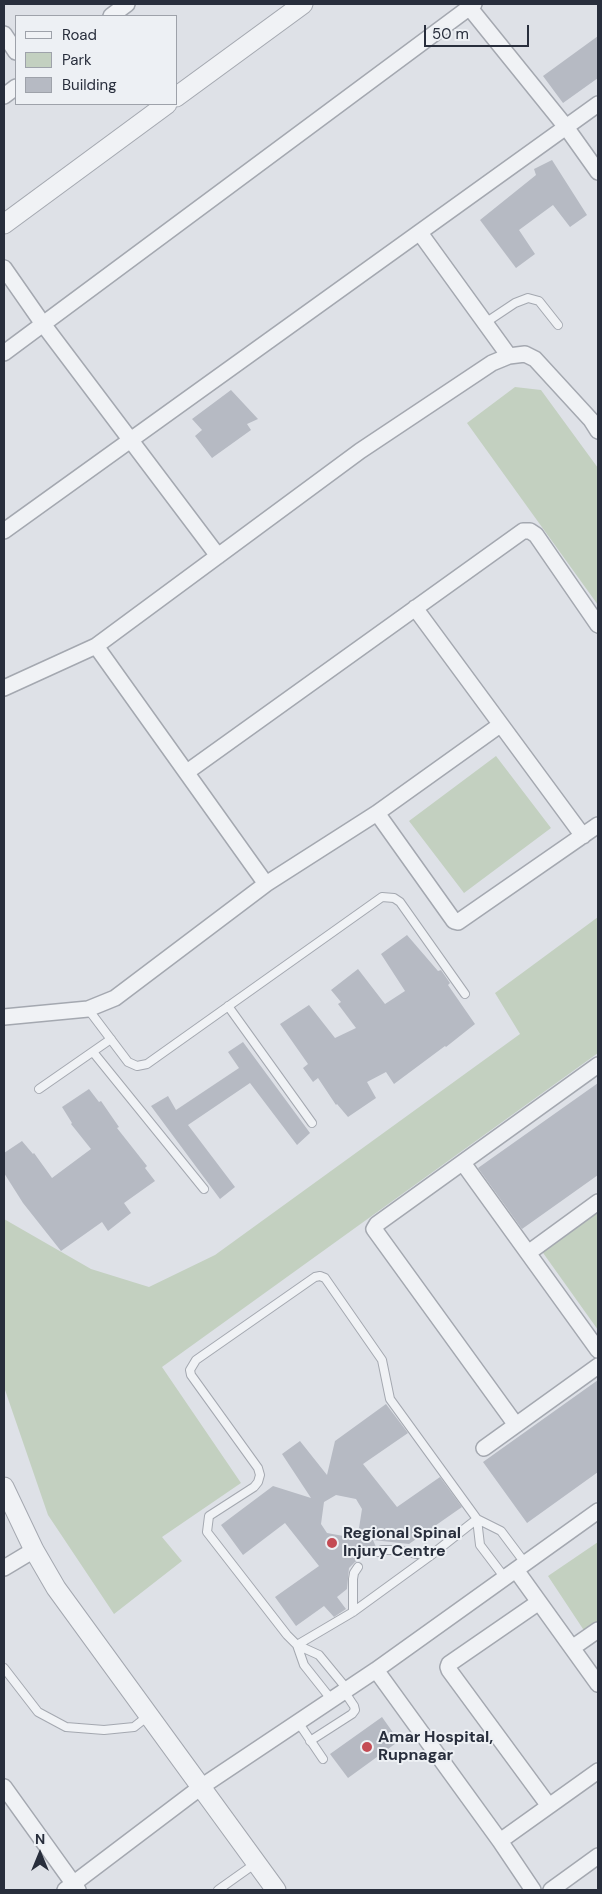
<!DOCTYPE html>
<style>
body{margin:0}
#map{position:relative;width:602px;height:1894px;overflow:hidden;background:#dee1e7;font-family:"DM Sans",sans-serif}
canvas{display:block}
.frame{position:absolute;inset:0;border:5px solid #282e3c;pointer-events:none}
.legend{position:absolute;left:15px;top:15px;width:162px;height:90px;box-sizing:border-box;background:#edf0f4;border:1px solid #9ea2aa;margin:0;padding:6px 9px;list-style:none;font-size:15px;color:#282e3c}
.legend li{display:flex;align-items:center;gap:10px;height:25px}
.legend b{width:25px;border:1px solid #9ea2aa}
.north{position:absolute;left:15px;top:1829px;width:50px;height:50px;-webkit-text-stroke:4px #edf0f4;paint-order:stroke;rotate:0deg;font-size:14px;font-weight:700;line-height:20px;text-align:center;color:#282e3c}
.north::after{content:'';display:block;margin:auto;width:18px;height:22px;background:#282e3c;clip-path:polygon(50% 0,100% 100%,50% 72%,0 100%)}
.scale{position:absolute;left:424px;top:25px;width:105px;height:22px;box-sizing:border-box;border:2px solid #282e3c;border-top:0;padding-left:6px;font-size:15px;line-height:18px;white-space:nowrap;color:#282e3c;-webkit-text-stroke:4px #edf0f4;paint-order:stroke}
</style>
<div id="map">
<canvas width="602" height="1894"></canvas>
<div class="frame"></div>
<ul class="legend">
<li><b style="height:6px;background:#f0f2f5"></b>Road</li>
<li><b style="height:14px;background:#c3d0c0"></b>Park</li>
<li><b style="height:14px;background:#b6bac3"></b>Building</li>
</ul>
<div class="north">N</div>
<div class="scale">50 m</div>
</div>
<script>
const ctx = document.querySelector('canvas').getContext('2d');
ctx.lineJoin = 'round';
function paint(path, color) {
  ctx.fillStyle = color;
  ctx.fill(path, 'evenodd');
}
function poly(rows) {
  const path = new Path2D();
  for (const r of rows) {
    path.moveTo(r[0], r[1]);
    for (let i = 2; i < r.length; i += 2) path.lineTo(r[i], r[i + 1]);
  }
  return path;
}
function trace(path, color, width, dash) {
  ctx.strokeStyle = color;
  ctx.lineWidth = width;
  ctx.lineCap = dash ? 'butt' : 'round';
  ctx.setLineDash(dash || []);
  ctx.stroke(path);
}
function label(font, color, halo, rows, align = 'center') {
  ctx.font = font + ' "DM Sans",sans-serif';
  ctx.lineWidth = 4;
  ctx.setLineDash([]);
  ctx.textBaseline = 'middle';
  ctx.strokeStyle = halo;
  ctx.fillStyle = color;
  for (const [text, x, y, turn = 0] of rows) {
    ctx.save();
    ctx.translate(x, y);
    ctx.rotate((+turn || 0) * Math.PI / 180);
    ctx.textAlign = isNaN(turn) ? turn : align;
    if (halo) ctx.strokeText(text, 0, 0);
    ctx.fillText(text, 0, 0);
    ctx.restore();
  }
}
const green = poly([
 [515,387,541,390,598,468,598,605,467,423],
 [496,756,551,828,464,893,409,821],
 [598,917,598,1053,162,1367,241,1483,162,1537,182,1561,114,1614,48,1515,4,1387,4,1219,91,1269,149,1287,215,1255,520,1034,495,993],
 [598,1210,598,1330,541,1250],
 [598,1542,598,1623,585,1632,548,1576]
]);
const building = poly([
 [598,36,598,78,563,103,543,76],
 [552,160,587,215,570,227,553,205,519,230,535,254,516,268,480,220,536,175,534,169],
 [231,390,258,419,247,424,251,430,212,458,195,436,202,430,192,419],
 [407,935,438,971,441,970,450,983,448,985,475,1024,446,1047,445,1046,394,1084,386,1072,367,1082,376,1098,348,1117,337,1104,336,1105,318,1078,313,1082,303,1068,308,1064,280,1024,309,1005,335,1038,356,1028,338,1004,341,1002,331,990,358,969,385,1004,405,991,381,954],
 [243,1042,310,1133,297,1145,250,1083,188,1125,235,1187,220,1199,151,1106,168,1096,176,1110,239,1068,228,1052],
 [598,1083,598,1175,522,1229,478,1168],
 [89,1089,99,1102,101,1101,119,1127,117,1128,147,1166,145,1168,155,1181,124,1203,131,1213,108,1231,102,1222,61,1251,23,1203,4,1173,4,1153,22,1141,33,1154,34,1153,52,1178,91,1149,71,1124,72,1123,62,1107],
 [598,1380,598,1472,527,1523,483,1462],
 [386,1404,408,1433,363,1464,397,1507,440,1477,462,1507,409,1544,373,1540,376,1547,372,1552,355,1562,349,1568,347,1589,337,1597,346,1609,334,1617,324,1606,296,1626,275,1597,319,1566,285,1523,243,1555,221,1525,273,1486,311,1498,282,1454,300,1441,327,1475,335,1441],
 [336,1495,356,1499,362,1509,359,1528,349,1537,327,1533,321,1524,324,1502],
 [382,1717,399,1741,348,1778,330,1754]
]);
const service = poly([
 [485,323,515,303,528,298,539,301,558,325],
 [228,1006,312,1123],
 [88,1009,128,1062,137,1066,147,1064,382,897,394,898,400,902,465,994],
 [93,1052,204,1189],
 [39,1089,111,1039],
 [477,1519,501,1531,525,1563],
 [378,1552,382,1550,395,1550,430,1556],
 [353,1612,353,1579,354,1573,358,1567],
 [297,1645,353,1612,430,1556,477,1519],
 [297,1645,304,1665,331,1699],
 [4,1668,38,1712,66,1727,104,1730,134,1727,148,1716],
 [347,1689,319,1655,297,1645,287,1635,207,1532,209,1516,254,1487,258,1482,260,1475,258,1468,191,1375,190,1370,196,1360,315,1277,320,1276,325,1278,382,1360,390,1399,477,1519,480,1545,505,1578],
 [298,1722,323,1759],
 [310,1741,352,1714,355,1710,354,1706,344,1691],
 [218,1890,256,1863]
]);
const minor = poly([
 [469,7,566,127,598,172],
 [111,16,127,4],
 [4,34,16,52],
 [4,96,16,87],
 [420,233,509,356],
 [4,268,43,324,218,556],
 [4,353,474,4],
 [4,531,598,104],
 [415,608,583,836],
 [96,646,266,884],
 [4,688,96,646,360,451,492,363,509,356,525,354,535,359,591,420,598,431],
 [187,772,523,531,530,531,536,535,598,625],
 [377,813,454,921,458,922,598,825],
 [4,1017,88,1009,115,998,266,884,377,813,500,725],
 [463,1163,598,1350],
 [528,1253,598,1202],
 [516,1425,374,1229,377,1224,598,1065],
 [484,1448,598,1366],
 [4,1568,34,1550],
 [516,1570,598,1684],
 [539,1602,449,1664,448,1667,449,1670,549,1806],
 [572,1648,598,1630],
 [376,1670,500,1841,533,1890],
 [4,1787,78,1890],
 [500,1841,598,1771],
 [65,1890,201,1787,376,1670,598,1511],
 [551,1890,598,1856]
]);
const tertiary = poly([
 [176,97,303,4],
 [4,224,167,104],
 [4,1487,34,1550,56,1588,276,1890]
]);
const markers = [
 [332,1543,6,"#c44b54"],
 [367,1747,6,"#c44b54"]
];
const poiNames = [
 ["Regional Spinal",343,1534],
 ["Injury Centre",343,1552],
 ["Amar Hospital,",378,1738],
 ["Rupnagar",378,1756]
];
paint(green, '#c3d0c0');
paint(building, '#b6bac3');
trace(service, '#a4a8b0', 10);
trace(minor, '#a4a8b0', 18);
trace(tertiary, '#a4a8b0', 21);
trace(service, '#f0f2f5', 8);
trace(minor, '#f0f2f5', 15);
trace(tertiary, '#f0f2f5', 19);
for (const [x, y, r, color] of markers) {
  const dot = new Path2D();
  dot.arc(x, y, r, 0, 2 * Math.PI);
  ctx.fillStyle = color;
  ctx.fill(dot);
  trace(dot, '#edf0f4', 2);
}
label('bold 16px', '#282e3c', '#edf0f4', poiNames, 'left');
</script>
